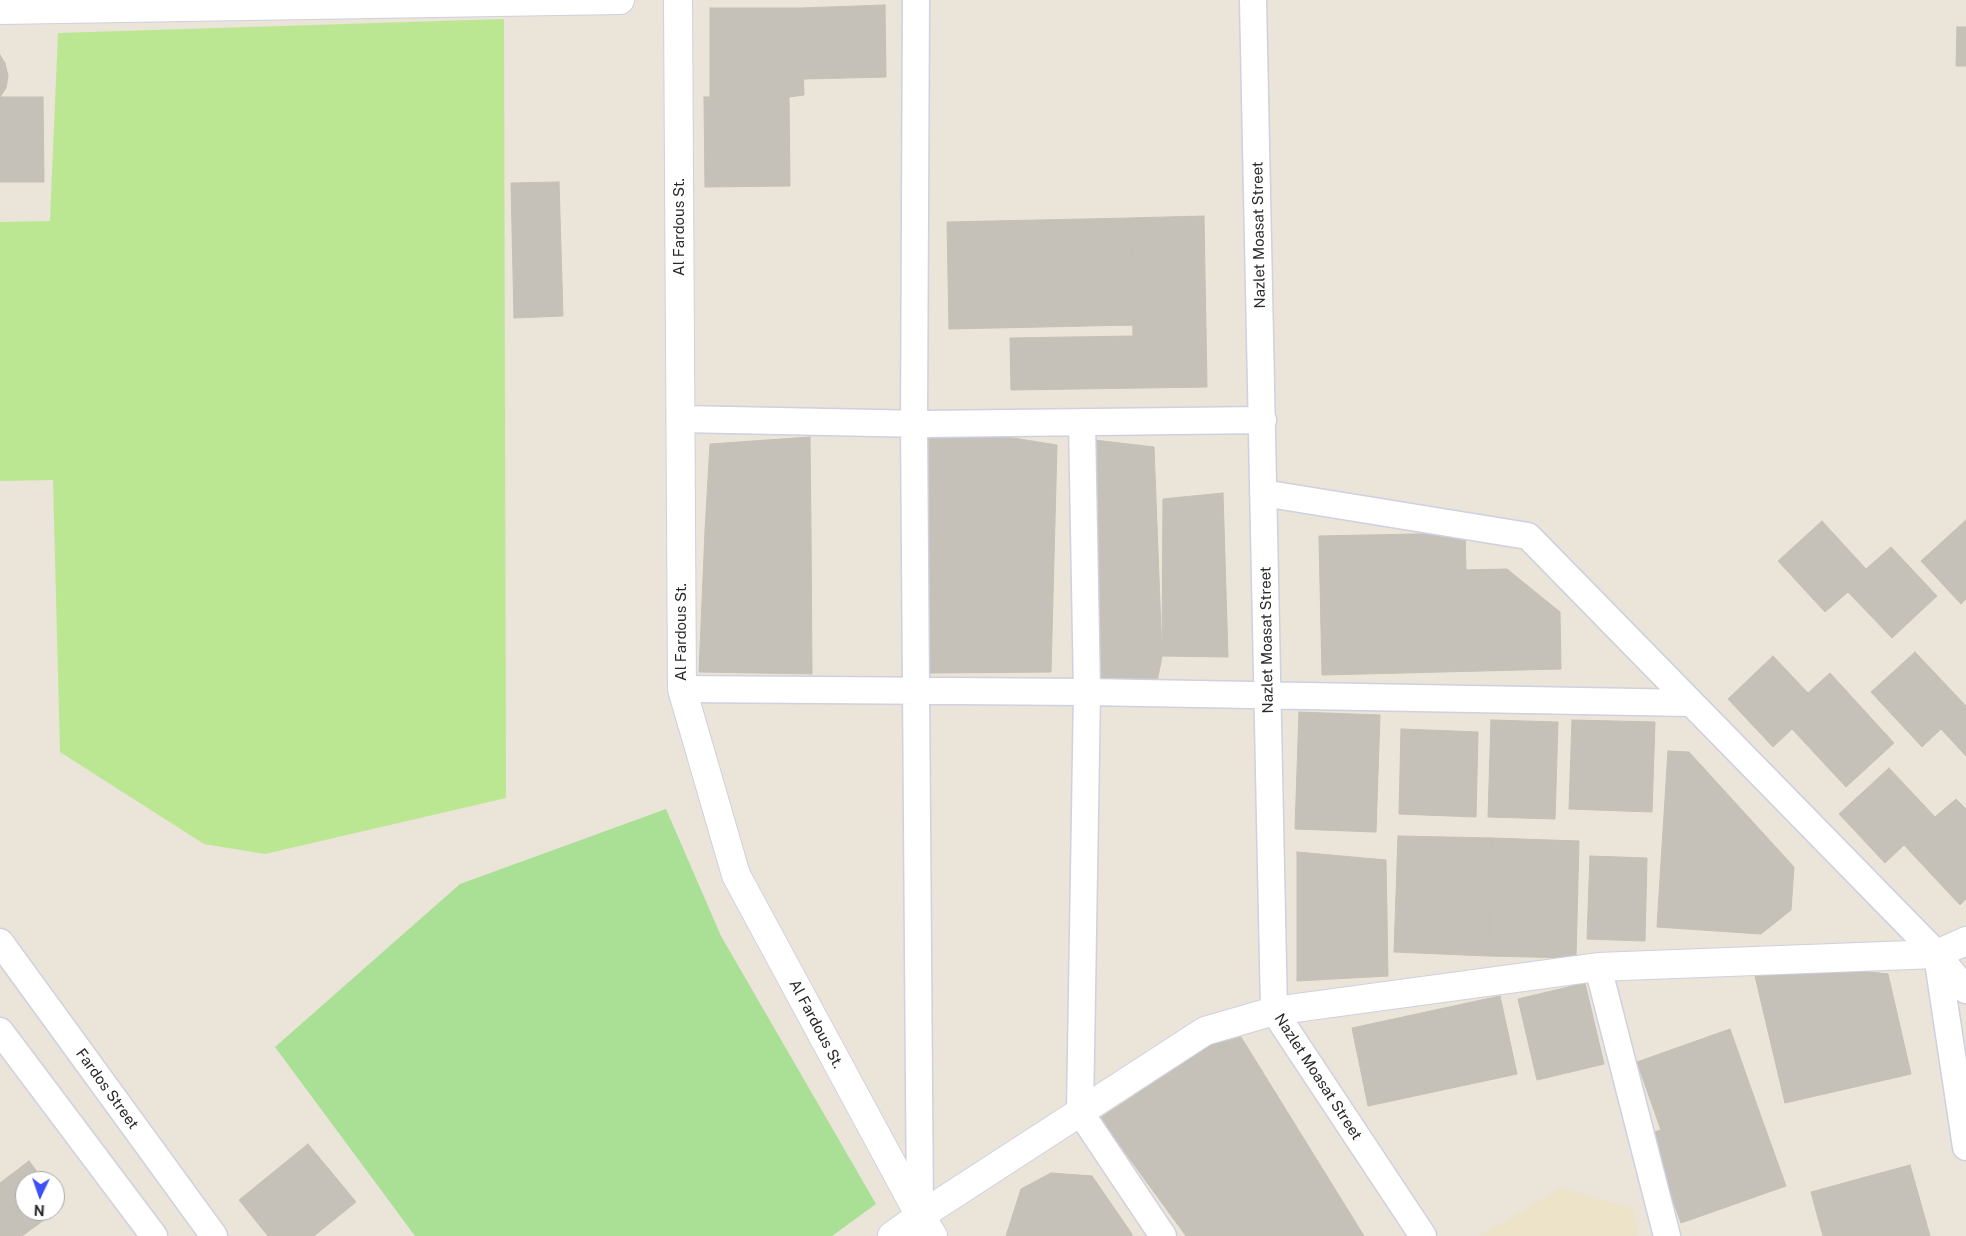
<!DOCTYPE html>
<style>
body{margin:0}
#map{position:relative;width:1966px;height:1236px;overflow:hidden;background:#eae4d9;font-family:"Public Sans",sans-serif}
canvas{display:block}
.north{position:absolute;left:15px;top:1171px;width:50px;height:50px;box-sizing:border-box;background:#fff;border:1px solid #a9a9a9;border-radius:50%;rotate:183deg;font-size:14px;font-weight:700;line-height:20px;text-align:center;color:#282828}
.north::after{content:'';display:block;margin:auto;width:18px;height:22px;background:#3c4ef4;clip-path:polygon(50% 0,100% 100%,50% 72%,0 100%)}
</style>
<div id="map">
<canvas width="1966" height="1236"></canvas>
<div class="north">N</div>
</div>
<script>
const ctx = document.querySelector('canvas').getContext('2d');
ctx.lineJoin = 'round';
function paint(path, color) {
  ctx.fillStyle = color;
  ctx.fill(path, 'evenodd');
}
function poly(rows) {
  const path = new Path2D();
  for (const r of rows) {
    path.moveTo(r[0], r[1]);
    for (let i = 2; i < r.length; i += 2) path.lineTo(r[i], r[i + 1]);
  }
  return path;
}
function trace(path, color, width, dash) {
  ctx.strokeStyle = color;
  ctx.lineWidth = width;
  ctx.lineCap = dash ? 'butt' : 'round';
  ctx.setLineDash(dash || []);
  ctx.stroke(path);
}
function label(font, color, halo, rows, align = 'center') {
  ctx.font = font + ' "Public Sans",sans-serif';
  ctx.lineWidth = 4;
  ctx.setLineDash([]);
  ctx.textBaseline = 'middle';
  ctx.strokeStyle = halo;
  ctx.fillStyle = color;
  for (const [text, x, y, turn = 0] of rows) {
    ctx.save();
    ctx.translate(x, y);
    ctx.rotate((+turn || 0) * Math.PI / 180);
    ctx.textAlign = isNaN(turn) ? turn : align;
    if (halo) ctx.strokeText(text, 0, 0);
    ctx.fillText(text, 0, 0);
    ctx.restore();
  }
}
const education = poly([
 [1561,1188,1633,1208,1639,1236,1479,1236]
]);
const green = poly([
 [666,809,721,936,876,1204,832,1236,415,1236,275,1047,460,884]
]);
const pitch = poly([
 [504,19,506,798,265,854,204,844,60,752,53,480,0,481,0,222,50,221,58,33]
]);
const building = poly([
 [885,5,886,77,803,79,801,8,885,5],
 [710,8,801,8,804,95,789,97,710,97,710,8],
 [1957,27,1966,27,1966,66,1956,66,1957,27],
 [0,55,5,63,8,76,6,88,0,97,0,55],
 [0,97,43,97,44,182,0,182,0,97],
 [704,97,789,97,790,186,705,187,704,97],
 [559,182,563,316,514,318,511,183,559,182],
 [1204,216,1207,387,1011,390,1010,338,1133,336,1131,218,1204,216],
 [1131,218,1133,325,949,329,947,222,1131,218],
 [925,424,1057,445,1051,672,928,673,925,424],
 [810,437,811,531,705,531,710,444,810,437],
 [1094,440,1154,447,1162,656,1157,682,1097,681,1094,440],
 [1223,493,1228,657,1162,656,1163,499,1223,493],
 [1966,520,1966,599,1961,604,1921,561,1966,520],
 [1822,521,1866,569,1891,547,1937,596,1892,638,1848,592,1825,612,1778,561,1822,521],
 [705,531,811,531,812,674,699,672,705,531],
 [1465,533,1466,570,1507,569,1560,612,1561,669,1322,675,1319,536,1465,533],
 [1915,652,1966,706,1966,756,1941,729,1922,747,1871,692,1915,652],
 [1773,656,1808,693,1830,673,1894,743,1846,787,1792,729,1773,747,1728,699,1773,656],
 [1299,712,1380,715,1376,832,1295,829,1299,712],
 [1491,720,1558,722,1555,819,1488,817,1491,720],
 [1572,720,1655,722,1652,812,1569,809,1572,720],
 [1401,729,1478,732,1476,817,1399,814,1401,729],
 [1668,751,1689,752,1794,867,1791,910,1761,934,1657,927,1668,751],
 [1889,768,1935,817,1956,799,1966,809,1966,899,1960,905,1904,845,1885,863,1839,814,1889,768],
 [1398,836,1492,838,1488,956,1394,952,1398,836],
 [1492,838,1579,841,1576,958,1488,956,1492,838],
 [1297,852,1386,860,1388,976,1297,981,1297,852],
 [1590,856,1647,858,1645,941,1587,939,1590,856],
 [1792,963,1888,974,1911,1074,1785,1103,1754,972,1792,963],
 [1585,983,1604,1064,1537,1080,1518,999,1585,983],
 [1500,996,1517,1074,1368,1106,1352,1028,1500,996],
 [1730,1029,1754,1097,1661,1130,1637,1062,1730,1029],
 [1241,1037,1364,1236,1186,1236,1100,1118,1211,1045,1241,1037],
 [1754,1097,1786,1186,1681,1223,1649,1134,1754,1097],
 [308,1144,356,1202,314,1236,268,1236,239,1200,308,1144],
 [29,1161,44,1181,25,1181,25,1211,55,1211,55,1195,63,1206,22,1236,0,1236,0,1183,29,1161],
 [1910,1165,1930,1236,1823,1236,1811,1192,1910,1165],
 [1051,1173,1092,1176,1132,1234,1132,1236,1006,1236,1021,1189,1051,1173]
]);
const minor = poly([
 [916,0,914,424,920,1216],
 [1253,0,1274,1011,1423,1236],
 [680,419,925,424,1263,420],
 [1082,422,1087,692,1080,1112,1163,1236],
 [1263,493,1528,536,1937,954,1966,990],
 [682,689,1087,692,1691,703],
 [0,942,214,1236],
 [1937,955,1966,1147],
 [1598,967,1667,1236],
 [0,1031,154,1236]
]);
const tertiary = poly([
 [0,10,620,0],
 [892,1236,920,1216,1205,1031,1274,1011,1598,967,1937,954,1966,941]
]);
const secondary = poly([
 [678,0,682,689,736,875,920,1216,933,1236]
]);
const streetNames = [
 ["Al Fardous St.",679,227,-90],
 ["Nazlet Moasat Street",1259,235,-91],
 ["Al Fardous St.",681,632,-90],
 ["Nazlet Moasat Street",1267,640,-91],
 ["Al Fardous St.",816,1024,62],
 ["Nazlet Moasat Street",1318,1077,57],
 ["Fardos Street",107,1089,54]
];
paint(education, '#ece3c9');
paint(green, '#a9e096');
paint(pitch, '#bce792');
paint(building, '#c5c1b9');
trace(building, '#c5c0b3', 1);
trace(minor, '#cfd0e0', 29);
trace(tertiary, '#cfd0e0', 30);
trace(secondary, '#cfd0e0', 30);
trace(minor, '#fff', 26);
trace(tertiary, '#fff', 28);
trace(secondary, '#fff', 28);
label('15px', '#282828', '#fff', streetNames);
</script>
